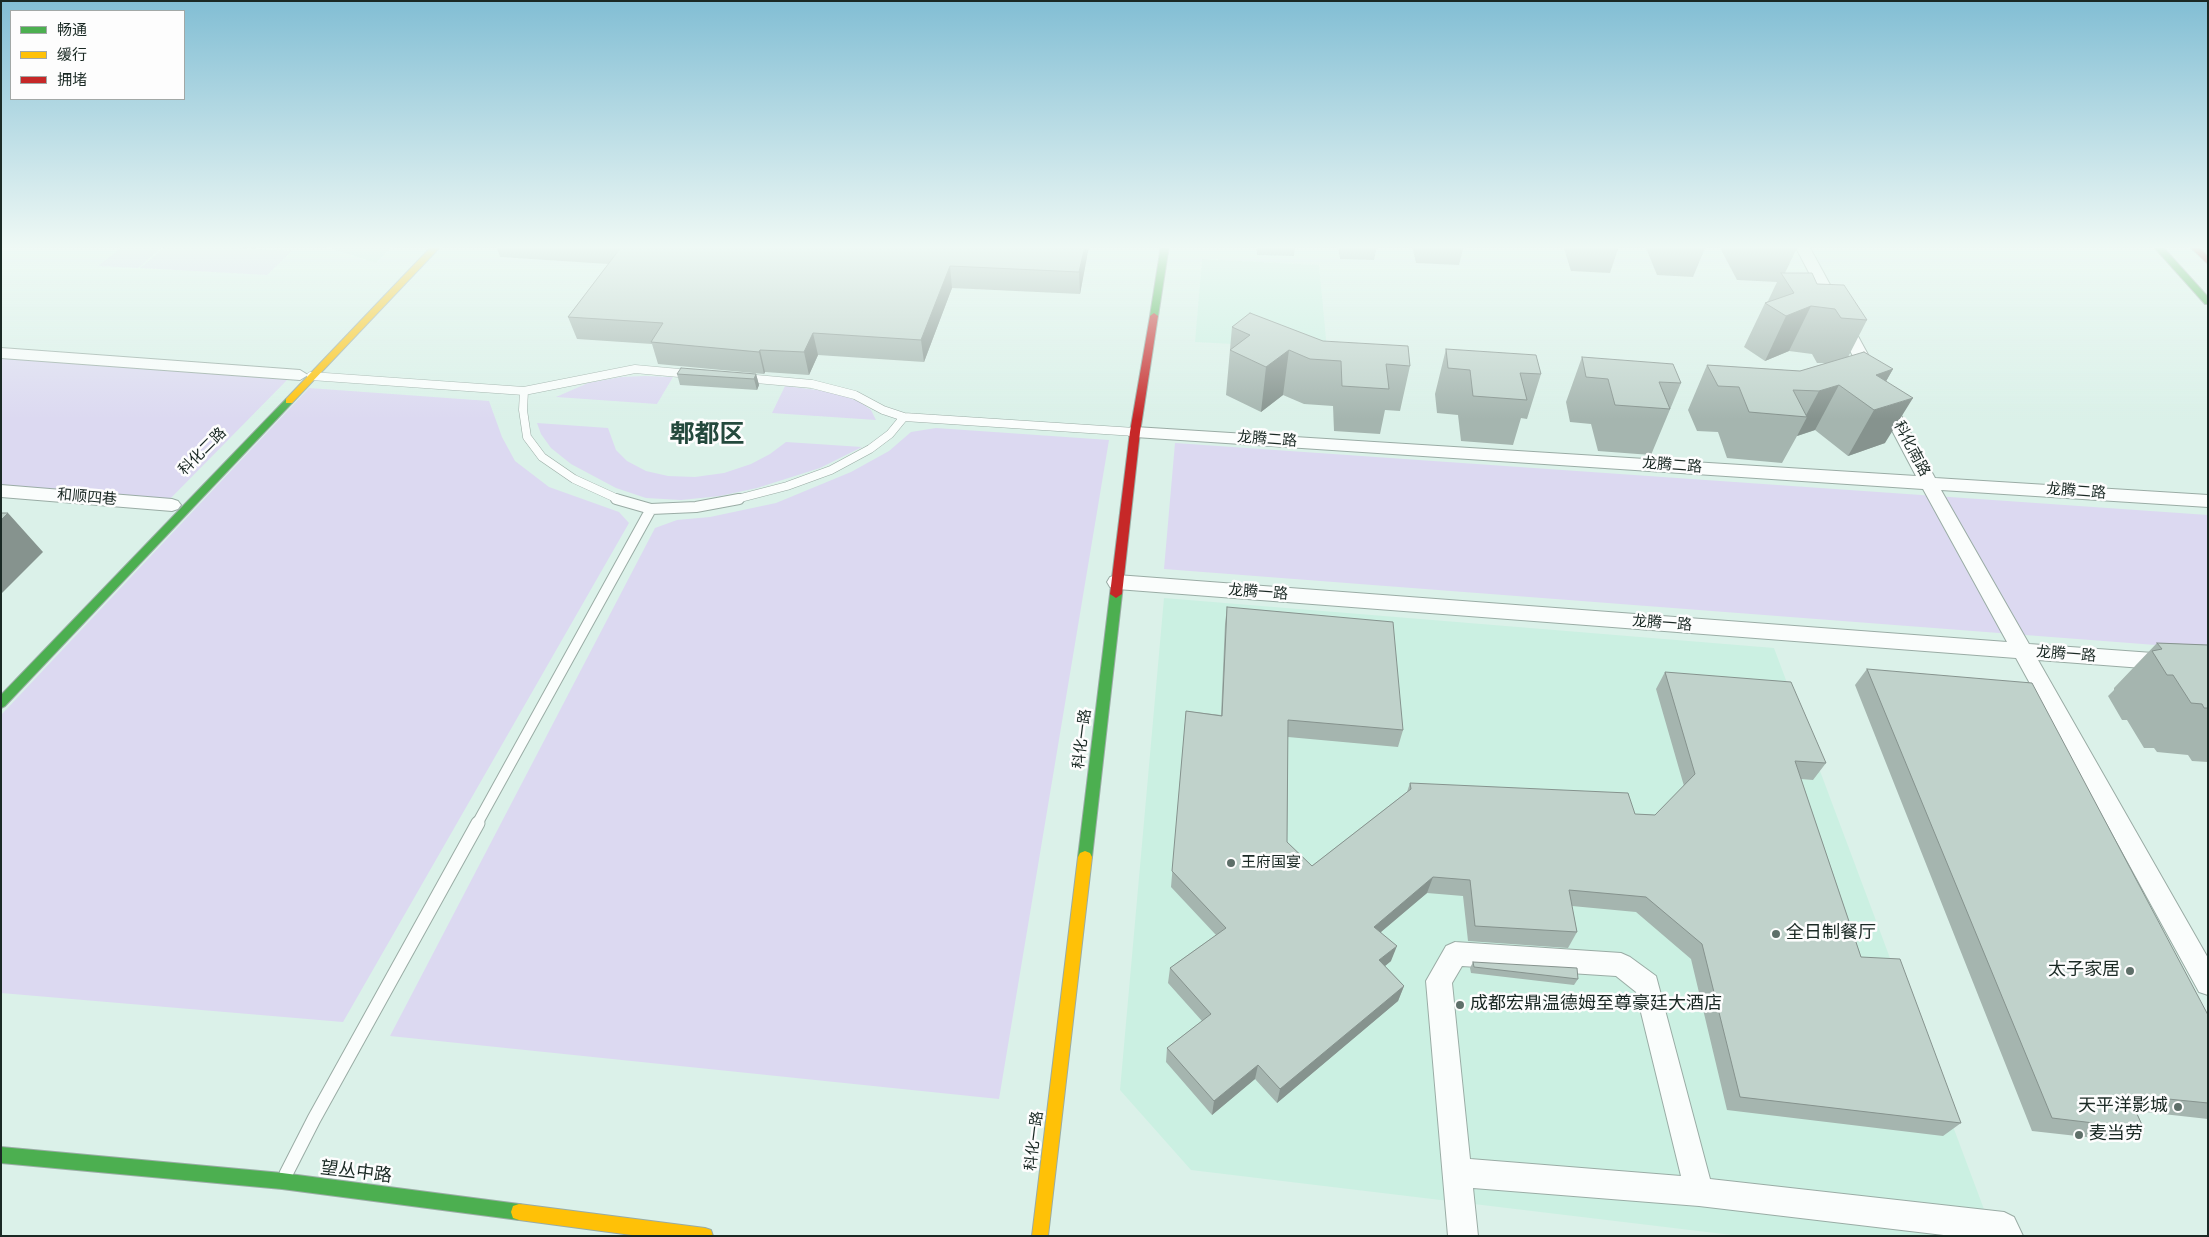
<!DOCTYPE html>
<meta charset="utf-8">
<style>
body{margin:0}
#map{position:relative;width:2209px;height:1237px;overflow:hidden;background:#dbf1e9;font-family:"Titillium Web","Noto Sans SC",sans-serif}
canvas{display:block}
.frame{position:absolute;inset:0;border:2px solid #1a2924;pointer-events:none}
.legend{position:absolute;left:10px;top:10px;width:175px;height:90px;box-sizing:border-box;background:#fdfdfd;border:1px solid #a2a8a6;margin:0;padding:6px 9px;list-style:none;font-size:15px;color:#1a2924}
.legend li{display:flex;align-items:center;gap:10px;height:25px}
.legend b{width:25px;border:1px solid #a2a8a6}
</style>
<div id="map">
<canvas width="2209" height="1237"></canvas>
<div class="frame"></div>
<ul class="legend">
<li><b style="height:6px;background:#4caf50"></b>畅通</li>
<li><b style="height:6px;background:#ffc107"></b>缓行</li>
<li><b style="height:6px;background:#c62828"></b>拥堵</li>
</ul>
</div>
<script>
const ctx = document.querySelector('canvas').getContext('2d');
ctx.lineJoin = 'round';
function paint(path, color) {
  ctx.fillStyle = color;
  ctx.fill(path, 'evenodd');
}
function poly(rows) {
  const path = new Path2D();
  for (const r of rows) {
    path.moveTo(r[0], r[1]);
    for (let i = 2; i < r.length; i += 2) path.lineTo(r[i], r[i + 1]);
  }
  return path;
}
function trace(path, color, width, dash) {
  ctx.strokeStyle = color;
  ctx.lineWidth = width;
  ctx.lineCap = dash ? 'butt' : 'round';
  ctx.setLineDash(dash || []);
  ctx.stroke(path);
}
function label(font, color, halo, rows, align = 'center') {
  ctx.font = font + ' "Titillium Web","Noto Sans SC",sans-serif';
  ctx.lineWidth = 5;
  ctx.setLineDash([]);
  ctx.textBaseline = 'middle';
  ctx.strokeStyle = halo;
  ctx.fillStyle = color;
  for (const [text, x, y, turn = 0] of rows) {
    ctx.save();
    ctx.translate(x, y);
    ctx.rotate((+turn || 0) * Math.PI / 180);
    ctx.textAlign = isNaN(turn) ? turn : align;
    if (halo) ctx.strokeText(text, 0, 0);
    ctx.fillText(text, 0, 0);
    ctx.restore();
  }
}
const built = poly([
 [323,246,393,246,376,263],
 [1202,259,1319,265,1327,349,1195,342],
 [1164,598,1774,648,1994,1236,1740,1236,1191,1170,1120,1090]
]);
const green = poly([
 [123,246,164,246,138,268,98,266],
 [166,246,210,246,292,251,267,275,140,268],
 [1,358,288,379,168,501,1,488],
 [645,376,673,377,657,404,556,397,588,383,621,377],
 [785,386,834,392,860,402,871,410,876,420,772,413],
 [309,388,489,401,502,437,515,461,549,487,619,512,629,523,343,1022,1,993,1,715],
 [537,423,608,428,616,450,627,461,646,471,668,476,695,477,724,473,751,464,770,454,786,442,862,447,820,468,757,488,720,496,681,500,646,498,616,488,571,464,551,448,541,434],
 [936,428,1109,440,999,1099,390,1036,655,528,677,520,710,517,776,503,851,472,889,451,911,432],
 [1175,443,2208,515,2208,649,1164,569]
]);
const laneFar2 = poly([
 [311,376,524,391,523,410,527,437,542,457,574,479,620,500],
 [745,378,812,384,855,395,883,410,904,417],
 [524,391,635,369,690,374],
 [733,500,787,486,831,470,870,449,890,434,904,417,1135,432]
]);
const laneFar1 = poly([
 [616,499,651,509,696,507,739,499],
 [477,824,651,509]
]);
const lane = poly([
 [286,1174,314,1119,478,823]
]);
const street = poly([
 [1795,246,1809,246,1935,478,2208,495,2208,507,1941,490,2029,644,2208,657,2208,673,2038,660,2208,958,2208,995,2199,992,2016,658,1117,589,1110,587,1107,582,1110,577,1117,575,2007,642,1923,489,1135,437,1129,436,1126,432,1129,428,1135,427,1916,476,1795,246],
 [1,348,300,370,308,375,300,380,1,358,1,348],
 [1,485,172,499,178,501,181,505,178,509,172,511,1,497,1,485],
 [1455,942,1621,953,1630,957,1656,976,1710,1179,2004,1212,2014,1217,2023,1236,1952,1236,1699,1206,1473,1188,1478,1236,1448,1236,1426,981,1446,946,1455,942],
 [1462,966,1616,976,1636,992,1681,1176,1470,1159,1452,983,1462,966]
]);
const fast = poly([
 [1161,246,1169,246,1158,316,1154,319,1150,316,1161,246],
 [2153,246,2162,246,2208,297,2208,304,2205,304,2153,246],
 [289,398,292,399,292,403,5,706,1,708,1,695,286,399,289,398],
 [1116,590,1122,594,1092,857,1090,861,1085,863,1080,861,1078,857,1110,594,1116,590],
 [1,1147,282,1173,519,1204,525,1206,527,1212,525,1218,519,1220,282,1189,1,1163,1,1147]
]);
const slow = poly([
 [432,246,441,246,292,403,286,403,286,399,432,246],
 [1085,851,1090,853,1092,857,1048,1236,1032,1236,1078,857,1080,853,1085,851],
 [519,1204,705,1228,711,1230,713,1236,639,1236,519,1220,513,1218,511,1212,513,1206,519,1204]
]);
const jam = poly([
 [2189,246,2198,246,2208,257,2208,264,2189,246],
 [1154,313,1158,316,1140,432,1122,594,1116,598,1110,594,1130,432,1150,316,1154,313]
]);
const wall = poly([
 [496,246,1089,246,1080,294,952,288,924,362,818,355,809,375,765,372,764,374,658,364,652,344,577,339,568,317,608,264,500,257],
 [1256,246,1295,246,1294,256,1257,255],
 [1338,246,1377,246,1374,260,1340,259],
 [1412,246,1464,246,1459,265,1416,263],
 [1563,246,1619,246,1610,273,1571,271],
 [1645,246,1706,246,1693,277,1657,275],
 [1719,246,1798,246,1785,273,1817,284,1867,320,1848,357,1893,369,1886,381,1885,443,1848,456,1815,430,1797,436,1782,463,1727,458,1718,432,1697,431,1688,410,1707,365,1800,371,1826,363,1817,363,1812,354,1789,351,1765,361,1744,347,1765,303,1768,301,1777,282,1737,280],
 [1232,327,1323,341,1410,366,1400,411,1385,410,1380,434,1334,431,1333,406,1304,404,1283,395,1261,412,1226,395],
 [1446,349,1541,374,1527,419,1521,418,1513,445,1461,441,1458,415,1437,413,1435,394],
 [1582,357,1681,383,1651,455,1598,451,1591,424,1570,422,1566,402],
 [677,374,756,374,759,385,757,390,680,385],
 [1227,607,1403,730,1398,747,1288,737,1287,842,1312,866,1407,792,1410,783,1635,814,1655,815,1684,786,1656,689,1665,672,1826,763,1813,780,1801,779,1861,957,1961,1123,1943,1136,1727,1110,1691,959,1636,912,1572,906,1577,932,1568,948,1468,941,1463,896,1427,893,1381,932,1391,961,1385,966,1404,986,1398,1001,1277,1103,1255,1079,1212,1115,1166,1062,1167,1048,1202,1021,1168,983,1170,968,1216,935,1171,887,1186,711,1221,715,1225,624],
 [2157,643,2208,645,2208,762,2192,761,2188,755,2157,752,2154,748,2144,748,2127,720,2122,720,2108,696,2114,690,2114,688],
 [1867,669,2208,1015,2208,1119,2136,1111,2144,1129,2122,1141,2032,1131,1855,685],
 [1473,962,1578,979,1574,985,1471,973,1470,968]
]);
const shadedWall = poly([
 [1085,246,1089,246,1080,294,1079,272],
 [950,266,952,288,924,362,921,340],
 [1811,306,1789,351,1765,361,1786,316],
 [813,333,818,355,809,375,804,352],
 [760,350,765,372,764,374,759,352],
 [1289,350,1283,395,1261,412,1266,367],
 [1893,369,1871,408,1876,375],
 [756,374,759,385,757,390,754,379],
 [1839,385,1815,430,1797,436,1807,417,1805,417,1819,391],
 [1913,398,1885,443,1848,456,1874,410],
 [8,513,43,552,1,594,1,520],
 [1433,877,1427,893,1369,942,1374,927],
 [1397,946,1391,961,1374,975,1379,960],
 [1404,986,1398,1001,1277,1103,1280,1089],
 [1258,1065,1255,1079,1212,1115,1214,1101]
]);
const building = poly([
 [622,246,1085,246,1079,272,950,266,921,340,813,333,804,352,760,350,759,352,651,342,663,323,568,317,622,246],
 [1781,273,1812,273,1817,284,1844,285,1867,320,1841,318,1835,309,1811,306,1786,316,1765,303,1794,293,1781,273],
 [1250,313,1323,341,1408,346,1410,366,1386,364,1389,389,1342,386,1341,361,1310,359,1289,350,1266,367,1230,350,1250,335,1232,327,1250,313],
 [1446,349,1536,355,1541,374,1520,373,1527,400,1473,396,1470,370,1448,368,1446,349],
 [1864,352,1893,369,1876,375,1913,398,1874,410,1839,385,1819,391,1793,390,1807,417,1749,412,1739,387,1718,386,1707,365,1800,371,1864,352],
 [1582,357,1673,364,1681,383,1659,382,1670,409,1615,405,1608,379,1586,377,1582,357],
 [681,368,756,374,754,379,677,374,681,368],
 [1,513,8,513,1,520,1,513],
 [1227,607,1393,622,1403,730,1288,720,1287,842,1312,866,1411,789,1410,783,1628,793,1635,814,1655,815,1695,774,1665,672,1791,682,1826,763,1795,761,1861,957,1900,959,1961,1123,1740,1097,1702,944,1646,897,1569,890,1577,932,1475,926,1470,880,1433,877,1374,927,1397,946,1379,960,1404,986,1280,1089,1258,1065,1214,1101,1167,1048,1211,1014,1170,968,1226,928,1172,871,1186,711,1222,716,1227,607],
 [2157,643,2208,645,2208,708,2204,708,2202,704,2191,703,2173,675,2167,675,2152,651,2162,649,2157,643],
 [1867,669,2032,683,2208,1015,2208,1103,2128,1095,2144,1129,2052,1118,1867,669],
 [1473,962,1577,968,1578,979,1474,967,1473,962]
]);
const markers = [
 [1231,863,5,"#5e6f69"],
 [1776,934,5,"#5e6f69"],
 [2130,971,5,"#5e6f69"],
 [1460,1005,5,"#5e6f69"],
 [2178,1107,5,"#5e6f69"],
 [2079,1135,5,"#5e6f69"]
];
const streetNames = [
 ["龙腾二路",1267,440,4],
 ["科化南路",1911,449,62],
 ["科化二路",203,452,-45],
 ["龙腾二路",1672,466,4],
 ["龙腾二路",2076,492,4],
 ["和顺四巷",87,498,5],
 ["龙腾一路",1258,593,4],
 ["龙腾一路",1662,624,4],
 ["龙腾一路",2066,655,4],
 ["科化一路",1083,739,-83],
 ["科化一路",1035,1141,-83]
];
const poiNames = [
 ["王府国宴",1241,863]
];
const nearPoinames = [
 ["全日制餐厅",1786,934],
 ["太子家居",2120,971,"right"],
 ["成都宏鼎温德姆至尊豪廷大酒店",1470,1005],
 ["天平洋影城",2168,1107,"right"],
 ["麦当劳",2089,1135]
];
const nearStreetnames = [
 ["望丛中路",356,1173,7]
];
const townNames = [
 ["郫都区",707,436]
];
paint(built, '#cbf0e2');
paint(green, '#dcd9f1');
trace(laneFar2, '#9aaca5', 9);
trace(laneFar1, '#9aaca5', 12);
trace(lane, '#9aaca5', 15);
trace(street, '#9aaca5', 2);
trace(fast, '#9aaca5', 2);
trace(slow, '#9aaca5', 2);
trace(jam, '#9aaca5', 2);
trace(laneFar2, '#fafdfc', 8);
trace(laneFar1, '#fafdfc', 10);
trace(lane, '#fafdfc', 13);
paint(street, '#fafdfc');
paint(fast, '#4caf50');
paint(slow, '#ffc107');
paint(jam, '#c62828');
paint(wall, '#a5b5af');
paint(shadedWall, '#86938e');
paint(building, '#c0d2cb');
trace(building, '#86938e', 1);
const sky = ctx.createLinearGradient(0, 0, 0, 419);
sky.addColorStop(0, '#82bed4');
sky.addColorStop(0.59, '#eff9f5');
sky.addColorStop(1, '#eff9f500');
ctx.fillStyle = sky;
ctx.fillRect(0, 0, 2209, 419);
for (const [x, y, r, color] of markers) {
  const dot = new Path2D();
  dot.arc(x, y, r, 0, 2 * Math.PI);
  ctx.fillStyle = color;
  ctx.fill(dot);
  trace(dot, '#fdfdfd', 2);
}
label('15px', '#1a2924', '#fdfdfd', streetNames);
label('15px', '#1a2924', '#fdfdfd', poiNames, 'left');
label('18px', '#1a2924', '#fdfdfd', nearPoinames, 'left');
label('18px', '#1a2924', '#fdfdfd', nearStreetnames);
label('bold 25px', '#24493d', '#fdfdfd', townNames);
</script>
